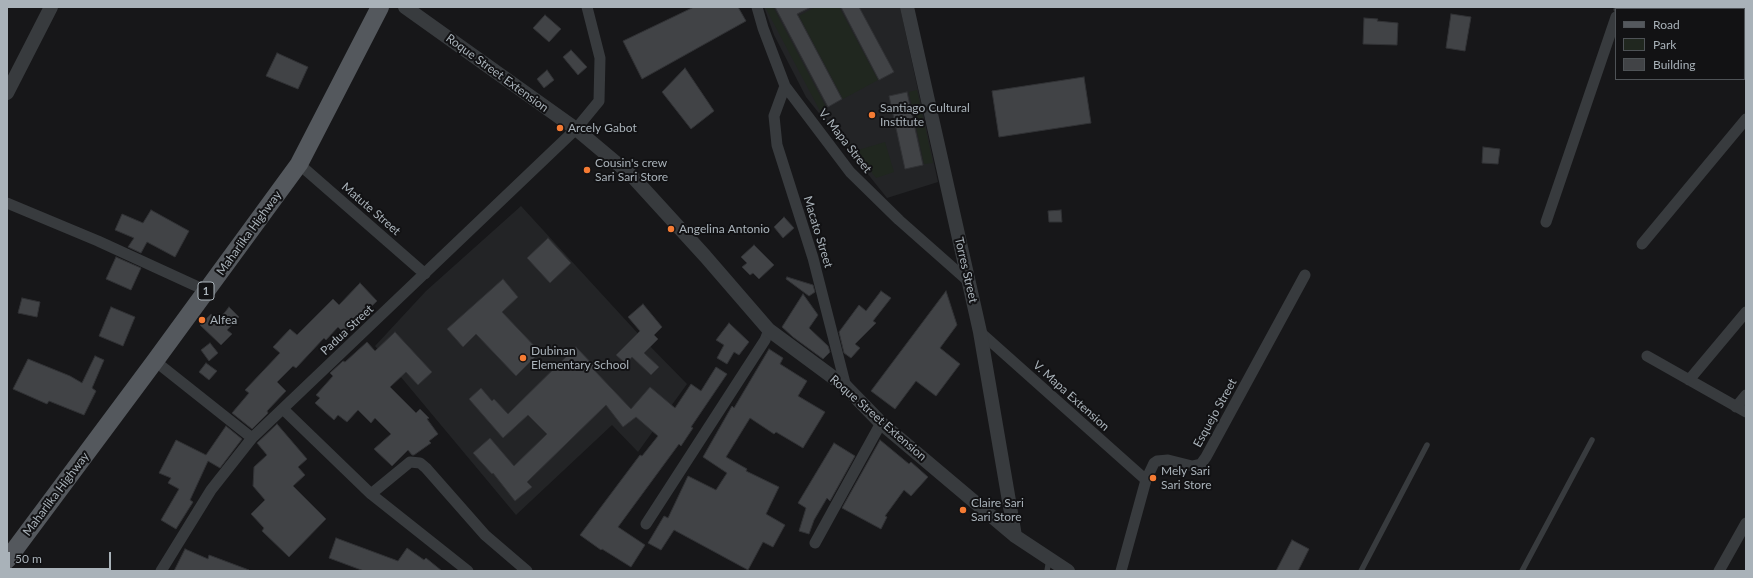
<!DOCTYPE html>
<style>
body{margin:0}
#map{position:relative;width:1753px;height:578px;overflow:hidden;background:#171719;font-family:Lato,sans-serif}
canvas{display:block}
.frame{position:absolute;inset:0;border:8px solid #a9b2b9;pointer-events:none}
.legend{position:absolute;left:1615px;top:8px;width:130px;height:72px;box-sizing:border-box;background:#121214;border:1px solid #4e5256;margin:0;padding:5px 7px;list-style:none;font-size:12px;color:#a9b2b9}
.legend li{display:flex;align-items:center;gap:8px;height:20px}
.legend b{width:20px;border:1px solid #4e5256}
.scale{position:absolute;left:8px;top:552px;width:103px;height:18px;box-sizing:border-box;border:2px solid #a9b2b9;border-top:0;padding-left:5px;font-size:12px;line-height:14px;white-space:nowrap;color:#a9b2b9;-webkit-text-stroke:3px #121214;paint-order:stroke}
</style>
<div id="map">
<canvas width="1753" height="578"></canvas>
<div class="frame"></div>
<ul class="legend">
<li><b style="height:5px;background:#54585d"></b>Road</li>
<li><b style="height:11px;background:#20271f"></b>Park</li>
<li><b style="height:11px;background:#414346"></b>Building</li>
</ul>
<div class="scale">50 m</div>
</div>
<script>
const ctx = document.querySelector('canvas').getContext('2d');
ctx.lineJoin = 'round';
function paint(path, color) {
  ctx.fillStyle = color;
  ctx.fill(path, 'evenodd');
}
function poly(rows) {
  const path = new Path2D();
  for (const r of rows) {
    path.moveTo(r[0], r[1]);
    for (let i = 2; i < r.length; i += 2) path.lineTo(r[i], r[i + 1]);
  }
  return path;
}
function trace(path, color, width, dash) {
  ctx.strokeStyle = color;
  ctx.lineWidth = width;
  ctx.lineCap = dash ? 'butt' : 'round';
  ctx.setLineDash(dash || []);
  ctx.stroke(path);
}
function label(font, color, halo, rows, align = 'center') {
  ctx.font = font + ' Lato,sans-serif';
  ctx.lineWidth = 4;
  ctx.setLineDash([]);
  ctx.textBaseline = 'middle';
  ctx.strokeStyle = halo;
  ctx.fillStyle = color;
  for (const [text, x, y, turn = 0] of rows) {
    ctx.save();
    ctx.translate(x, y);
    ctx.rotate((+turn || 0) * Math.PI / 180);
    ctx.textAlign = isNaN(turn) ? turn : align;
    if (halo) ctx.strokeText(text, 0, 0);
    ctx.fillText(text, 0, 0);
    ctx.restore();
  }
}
const built = poly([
 [764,7,900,7,938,182,887,198,806,97,774,35],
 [521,206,643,339,687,384,638,452,612,425,516,515,375,346,426,291]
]);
const green = poly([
 [765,7,773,7,826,107,820,111],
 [815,7,839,7,878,80,843,99,799,16],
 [917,90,933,163,924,164,909,92],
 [885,142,894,172,876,178,855,151]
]);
const building = poly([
 [694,7,738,7,746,21,642,79,623,41,694,7],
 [775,7,811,7,797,14,842,99,828,107,775,7],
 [841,7,859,7,894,72,879,80,841,7],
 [1451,14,1471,17,1465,51,1446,48,1451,14],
 [545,15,561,29,549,42,533,28,545,15],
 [1364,18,1378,19,1377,21,1398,23,1397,45,1363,44,1364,18],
 [571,50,587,67,578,75,563,57,571,50],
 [277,53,308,67,298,89,266,76,277,53],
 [685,68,714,111,691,129,662,92,685,68],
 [547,70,554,80,544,88,537,79,547,70],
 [1084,77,1091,123,999,137,992,91,1084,77],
 [907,92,923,165,905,169,889,96,907,92],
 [1483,147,1500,149,1498,164,1482,163,1483,147],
 [151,210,189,231,175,257,147,242,141,253,128,247,134,238,115,230,122,214,143,223,151,210],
 [1061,210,1062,222,1049,222,1048,211,1061,210],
 [784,217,794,228,783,238,774,227,784,217],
 [548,238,571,263,550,283,527,258,548,238],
 [754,245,774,265,759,279,753,273,750,275,742,267,747,263,741,257,754,245],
 [116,257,141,268,131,290,106,279,116,257],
 [787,277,813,285,815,292,809,296,786,279,787,277],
 [503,279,518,297,502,312,540,352,516,376,476,334,463,347,447,329,503,279],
 [360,283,377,301,344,333,338,327,326,340,324,338,296,368,293,366,277,382,286,391,267,411,268,413,252,429,232,413,249,393,245,390,280,353,273,347,290,329,297,335,333,299,339,305,360,283],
 [881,291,891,298,873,321,876,323,855,344,860,348,851,358,844,353,839,332,859,305,866,311,881,291],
 [946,291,957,325,940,348,960,364,936,396,916,381,895,409,871,391,946,291],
 [803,294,818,315,809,328,828,346,830,352,823,359,793,337,782,327,803,294],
 [22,298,40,302,37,317,18,313,22,298],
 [643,304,662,327,654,335,658,339,644,353,659,367,651,375,632,357,626,364,616,355,640,331,628,317,643,304],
 [111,307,135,317,123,346,99,336,111,307],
 [229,307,239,317,227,330,232,334,221,345,200,325,211,314,218,321,229,307],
 [729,323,749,342,739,355,734,352,727,364,717,358,724,345,716,340,729,323],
 [395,332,432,372,418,385,406,372,390,387,416,413,420,409,429,418,427,419,438,434,429,441,431,443,414,455,412,455,408,450,392,466,374,449,391,434,375,418,371,423,358,410,347,422,338,415,334,420,315,403,320,398,316,395,333,376,330,373,343,361,345,362,367,342,375,351,395,332],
 [210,343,218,353,209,361,201,350,210,343],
 [576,347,596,368,594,370,631,409,650,387,675,408,691,384,701,391,716,367,727,374,691,427,693,428,681,446,679,444,618,527,645,545,631,567,602,549,601,550,580,535,640,455,642,456,658,436,636,417,623,427,606,405,527,482,532,487,515,501,493,473,492,474,473,453,490,438,514,466,547,434,528,415,503,438,469,399,481,388,492,401,494,399,508,414,576,347],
 [769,349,783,358,780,364,807,381,798,396,825,412,803,448,776,432,774,434,750,418,726,457,747,469,746,471,779,487,766,514,785,525,773,547,763,542,748,570,674,530,661,550,648,543,664,516,668,518,688,476,716,490,727,473,703,457,732,406,734,408,769,349],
 [95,356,104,360,92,388,96,391,84,415,49,401,47,404,13,389,28,359,70,376,82,383,95,356],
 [206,363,217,371,209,380,199,372,206,363],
 [277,424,307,459,298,467,305,475,293,486,326,519,289,557,262,531,264,528,251,514,265,500,253,486,254,467,267,455,257,443,277,424],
 [226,426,242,439,220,468,208,461,190,500,193,502,176,529,161,520,179,489,168,483,171,478,159,473,176,440,206,455,226,426],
 [880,440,909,464,911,462,928,477,911,496,904,490,885,516,887,517,881,529,842,508,880,440],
 [834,443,855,456,830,501,827,498,814,520,809,534,799,531,806,508,798,503,834,443],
 [336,538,398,561,407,548,424,560,426,558,442,571,364,571,329,558,336,538],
 [1292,540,1309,549,1298,571,1276,571,1292,540],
 [185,549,208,559,209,555,249,570,248,571,174,571,185,549]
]);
const service = poly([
 [1047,571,1049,560],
 [1361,571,1427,445],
 [1522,571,1592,440]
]);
const minor = poly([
 [757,7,763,28,785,86,850,172,899,220,968,281],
 [1619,9,1620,7],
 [785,86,774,116,777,145,813,258,846,387],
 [299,164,425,274],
 [7,203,98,241,207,291],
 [1546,222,1616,17],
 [1642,244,1746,119],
 [980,332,1146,480],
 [1647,356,1746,412],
 [155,361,252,438],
 [1689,380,1746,312],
 [1736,407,1746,395],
 [283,409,371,494,468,571],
 [371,494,410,462,420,463,426,468,485,535,527,571],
 [646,524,765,340,769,330],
 [815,543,881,423],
 [161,571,211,490,252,438,576,129,599,101,600,58,587,7],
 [1121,571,1146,480,1154,463,1157,461,1168,460,1192,466,1201,464,1206,457,1305,275],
 [1719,571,1746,523]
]);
const tertiary = poly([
 [405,7,576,129,632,176,705,256,769,330,846,387,881,423,1015,536,1068,571],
 [907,7,980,332,1015,536],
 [7,93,51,7]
]);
const primary = poly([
 [7,560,155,361,299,164,380,7]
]);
const markers = [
 [872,115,4,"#f57b33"],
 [560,128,4,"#f57b33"],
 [587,170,4,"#f57b33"],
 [671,229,4,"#f57b33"],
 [202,320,4,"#f57b33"],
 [523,358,4,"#f57b33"],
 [1153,478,4,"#f57b33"],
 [963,510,4,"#f57b33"]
];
const shields = [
 [206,291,16]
];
const shieldNames = [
 ["1",206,291]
];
const streetNames = [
 ["Roque Street Extension",497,73,36],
 ["V. Mapa Street",845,141,52],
 ["Matute Street",371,209,41],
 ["Macato Street",818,232,73],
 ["Maharlika Highway",249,233,-54],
 ["Torres Street",966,270,77],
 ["Padua Street",347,330,-43],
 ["V. Mapa Extension",1071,396,42],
 ["Esquejo Street",1215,413,-61],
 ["Roque Street Extension",878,418,41],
 ["Maharlika Highway",56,494,-53]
];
const poiNames = [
 ["Santiago Cultural",880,108],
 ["Institute",880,122],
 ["Arcely Gabot",568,128],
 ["Cousin's crew",595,163],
 ["Sari Sari Store",595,177],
 ["Angelina Antonio",679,229],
 ["Alfea",210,320],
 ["Dubinan",531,351],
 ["Elementary School",531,365],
 ["Mely Sari",1161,471],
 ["Sari Store",1161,485],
 ["Claire Sari",971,503],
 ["Sari Store",971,517]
];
paint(built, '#232426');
paint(green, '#20271f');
paint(building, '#414346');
trace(building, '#313235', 1);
trace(service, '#383b3e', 5.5);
trace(minor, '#383b3e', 11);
trace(tertiary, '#383b3e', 14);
trace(primary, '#54585d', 18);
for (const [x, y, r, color] of markers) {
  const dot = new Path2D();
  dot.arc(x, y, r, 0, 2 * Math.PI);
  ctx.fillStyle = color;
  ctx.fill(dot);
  trace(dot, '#121214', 1.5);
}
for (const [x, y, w] of shields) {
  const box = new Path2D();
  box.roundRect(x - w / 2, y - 9, w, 18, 3);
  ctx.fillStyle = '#121214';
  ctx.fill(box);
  trace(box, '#a9b2b9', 1);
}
label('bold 11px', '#a9b2b9', null, shieldNames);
label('12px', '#a9b2b9', '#121214', streetNames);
label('12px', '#a9b2b9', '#121214', poiNames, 'left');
</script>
